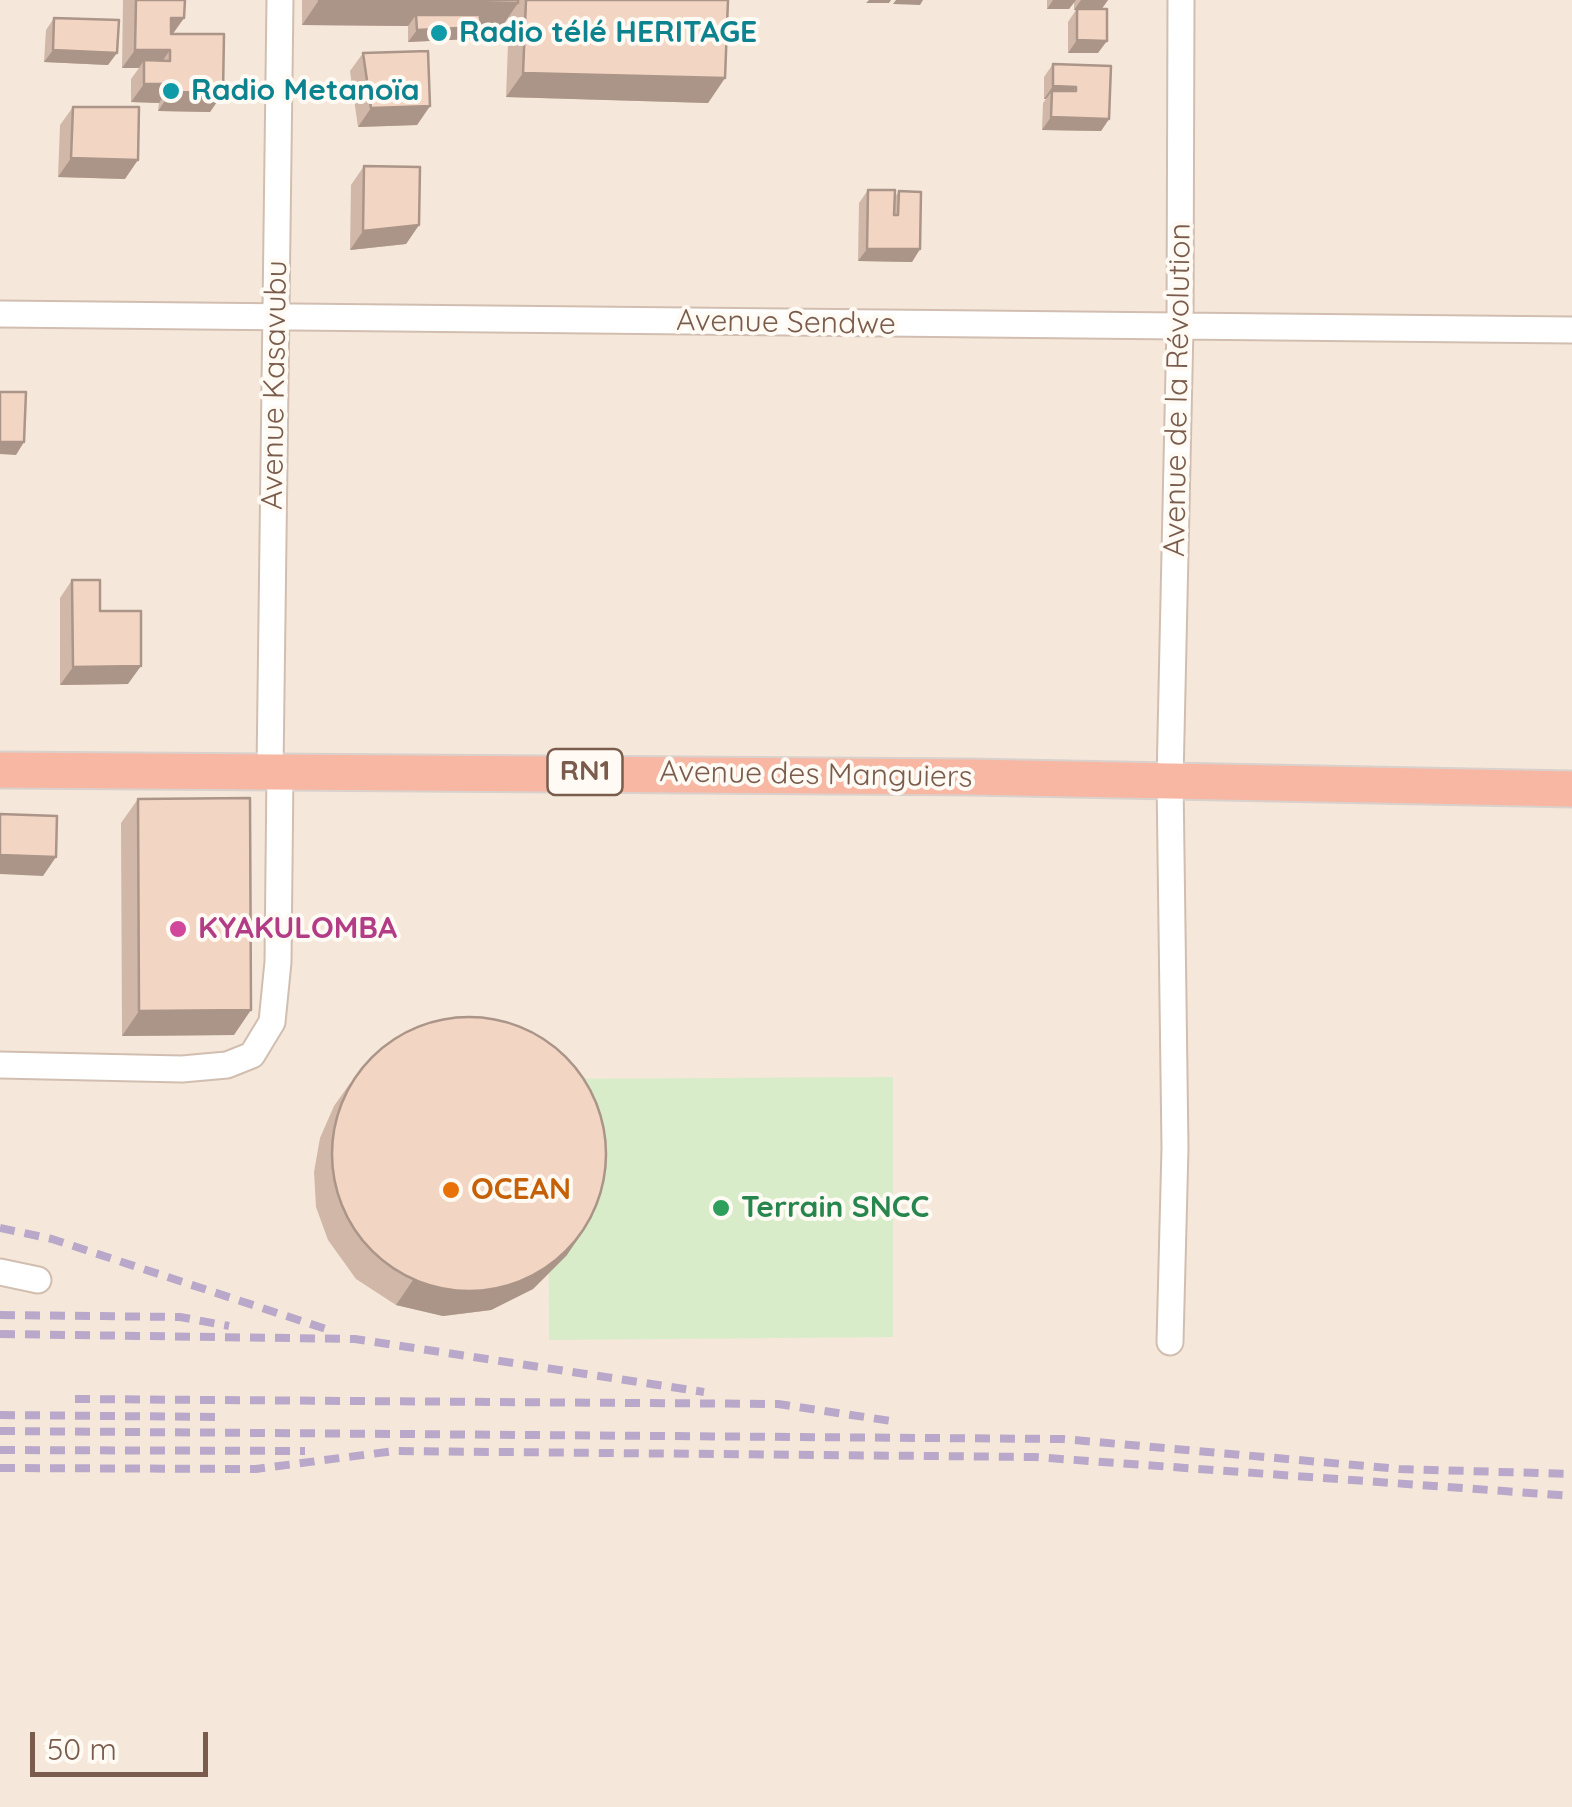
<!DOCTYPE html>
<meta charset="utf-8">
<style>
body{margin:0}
#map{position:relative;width:1572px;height:1807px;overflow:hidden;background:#fdf6ec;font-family:Quicksand,sans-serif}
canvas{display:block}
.scale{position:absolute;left:30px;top:1732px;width:178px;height:45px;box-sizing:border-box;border:5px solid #7a5c4d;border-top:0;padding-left:12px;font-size:30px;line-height:35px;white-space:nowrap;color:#7a5c4d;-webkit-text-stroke:8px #fffaf3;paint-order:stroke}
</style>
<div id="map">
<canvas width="1572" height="1807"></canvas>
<div class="scale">50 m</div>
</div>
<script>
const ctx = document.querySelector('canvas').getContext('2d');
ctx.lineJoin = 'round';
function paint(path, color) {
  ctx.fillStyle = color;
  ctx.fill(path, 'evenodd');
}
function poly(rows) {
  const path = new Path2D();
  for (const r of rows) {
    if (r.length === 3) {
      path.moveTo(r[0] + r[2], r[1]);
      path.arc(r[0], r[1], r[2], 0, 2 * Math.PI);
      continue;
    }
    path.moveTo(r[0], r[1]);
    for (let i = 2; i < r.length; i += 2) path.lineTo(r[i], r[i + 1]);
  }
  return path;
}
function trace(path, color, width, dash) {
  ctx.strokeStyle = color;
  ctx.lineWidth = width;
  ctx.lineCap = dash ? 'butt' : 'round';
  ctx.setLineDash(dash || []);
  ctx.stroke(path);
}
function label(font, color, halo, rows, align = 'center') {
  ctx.font = font + ' Quicksand,sans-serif';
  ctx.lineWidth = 8;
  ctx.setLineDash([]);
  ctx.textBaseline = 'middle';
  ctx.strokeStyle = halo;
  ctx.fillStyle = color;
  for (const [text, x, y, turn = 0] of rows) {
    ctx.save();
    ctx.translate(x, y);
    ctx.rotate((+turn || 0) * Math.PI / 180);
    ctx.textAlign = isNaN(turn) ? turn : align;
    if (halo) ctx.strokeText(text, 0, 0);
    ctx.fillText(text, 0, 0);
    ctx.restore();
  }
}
const residential = poly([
 [0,0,1572,0,1572,1807,0,1807]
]);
const green = poly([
 [893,1077,893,1337,549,1340,548,1079]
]);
const minor = poly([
 [0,314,1572,330],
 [270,770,280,0],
 [0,1065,182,1069,227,1065,252,1055,272,1022,278,962,280,771],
 [0,1272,38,1280],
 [1170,1342,1175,1148,1170,780,1180,326,1181,0]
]);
const highway = poly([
 [0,770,970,777,1572,789]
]);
const rail = poly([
 [0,1228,52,1239,332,1331],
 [0,1315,180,1317,229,1326],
 [0,1334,355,1339,704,1392],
 [75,1399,778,1404,898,1422],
 [0,1415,220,1417],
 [0,1431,1063,1439,1399,1469,1572,1474],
 [0,1450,305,1451],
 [0,1468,256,1469,394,1451,1034,1457,1572,1496]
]);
const wall = poly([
 [123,0,185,0,184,18,173,34,223,93,210,112,158,111,159,103,131,102,131,79,139,68,122,68],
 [302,0,728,0,725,78,708,103,506,97,509,17,501,28,480,27,471,39,408,42,408,26,302,25],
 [1047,0,1108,0,1101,9,1098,53,1068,53,1068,22,1076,10,1074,10,1074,2,1069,9,1047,9],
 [54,18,108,65,44,62,46,30],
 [363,53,430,106,417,125,358,127,350,71],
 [1053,64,1109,119,1101,131,1042,130,1043,103,1046,99,1044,99,1044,77],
 [73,107,125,179,58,177,60,125],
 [364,166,419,225,406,244,350,250,351,185],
 [868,190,895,197,899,191,920,249,912,262,858,261,859,203],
 [72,580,100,611,128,684,60,685,60,598],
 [138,799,234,1035,122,1036,121,823],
 [351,1082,567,1255,533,1289,491,1310,443,1316,396,1305,356,1279,328,1240,316,1207,314,1172,320,1138,334,1106]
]);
const shadedWall = poly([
 [319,0,518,3,501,28,480,27,471,39,408,42,417,30,416,15,408,26,302,25],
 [869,0,891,0,889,3,866,3],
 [896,0,923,0,920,5,893,4],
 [1053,0,1076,0,1069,9,1047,9],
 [1081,0,1108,0,1101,10,1074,10],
 [171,18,184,18,171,36],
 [1077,40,1107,41,1098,53,1068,53],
 [53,50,117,53,108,65,44,62],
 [135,50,170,50,157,69,144,60,139,68,122,68],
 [523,73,725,78,708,103,506,97],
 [144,84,172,84,159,103,131,102],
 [1053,86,1076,87,1067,99,1052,91,1046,99,1044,99],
 [171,92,223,93,210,112,158,111],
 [430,106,417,125,358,127,371,108],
 [1051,117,1109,119,1101,131,1042,130],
 [71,158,138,160,125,179,58,177],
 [419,225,406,244,350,250,363,231],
 [867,249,920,249,912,262,858,261],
 [0,442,24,442,16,455,0,454],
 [141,666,128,684,60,685,73,667],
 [0,855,56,857,43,876,0,874],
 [251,1010,234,1035,122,1036,139,1011],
 [584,1230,567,1255,533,1289,491,1310,443,1316,396,1305,413,1280]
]);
const building = poly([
 [136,0,185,0,184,18,171,18,171,34,224,34,223,93,171,92,172,84,144,84,144,60,170,61,170,50,135,50,136,0],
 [319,0,518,0,518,3,319,0],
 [526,0,728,0,725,78,523,73,526,0],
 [1077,9,1107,9,1107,41,1077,40,1077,9],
 [416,15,480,15,480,27,417,30,416,15],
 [54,18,119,20,117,53,53,50,54,18],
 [428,51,430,106,371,108,363,53,428,51],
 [1053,64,1111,66,1109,119,1051,117,1052,91,1076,91,1076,87,1053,86,1053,64],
 [73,107,139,107,138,160,71,158,73,107],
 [364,166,420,167,419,225,363,231,364,166],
 [868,190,895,190,894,215,898,215,899,191,921,192,920,249,867,249,868,190],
 [0,392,26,392,24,442,0,442,0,392],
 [72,580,100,580,100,611,141,611,141,666,73,667,72,580],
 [250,798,251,1010,139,1011,138,799,250,798],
 [0,814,57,816,56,857,0,855,0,814],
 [469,1154,137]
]);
const markers = [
 [439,33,10,"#0f9aa8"],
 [171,91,10,"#0f9aa8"],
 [178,929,10,"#d1479c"],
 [451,1190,10,"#e8710a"],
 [721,1208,10,"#2e9e5b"]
];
const shields = [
 [585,772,75]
];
const shieldNames = [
 ["RN1",585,772]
];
const cultureNames = [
 ["Radio télé HERITAGE",459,33],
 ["Radio Metanoïa",191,91]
];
const streetNames = [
 ["Avenue Sendwe",786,323,1],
 ["Avenue Kasavubu",275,385,-89],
 ["Avenue de la Révolution",1178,390,-89],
 ["Avenue des Manguiers",816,775,1]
];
const hotelNames = [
 ["KYAKULOMBA",198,929]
];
const foodNames = [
 ["OCEAN",471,1190]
];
const leisureNames = [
 ["Terrain SNCC",741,1208]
];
paint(residential, '#f5e8da');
paint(green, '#d8ecc9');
trace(minor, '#d1beb0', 29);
trace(highway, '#dad1cd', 39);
trace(minor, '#fff', 25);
trace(highway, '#f7b7a3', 35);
trace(rail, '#b9a8c9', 8, [15, 10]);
paint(wall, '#d1b7a8');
paint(shadedWall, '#aa9588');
paint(building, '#f3d5c3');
trace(building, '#aa9588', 2.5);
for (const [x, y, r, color] of markers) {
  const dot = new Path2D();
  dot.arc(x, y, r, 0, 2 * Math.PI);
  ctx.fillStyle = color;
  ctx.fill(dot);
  trace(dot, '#fffaf3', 4);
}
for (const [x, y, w] of shields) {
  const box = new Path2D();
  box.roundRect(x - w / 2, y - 23, w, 46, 8);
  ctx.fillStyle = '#fffaf3';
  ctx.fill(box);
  trace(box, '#7a5c4d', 2.5);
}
label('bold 28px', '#7a5c4d', null, shieldNames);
label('bold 30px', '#0d838f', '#fffaf3', cultureNames, 'left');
label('30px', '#7a5c4d', '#fffaf3', streetNames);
label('bold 30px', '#b23c85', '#fffaf3', hotelNames, 'left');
label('bold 30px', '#c56008', '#fffaf3', foodNames, 'left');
label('bold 30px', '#27864d', '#fffaf3', leisureNames, 'left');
</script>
